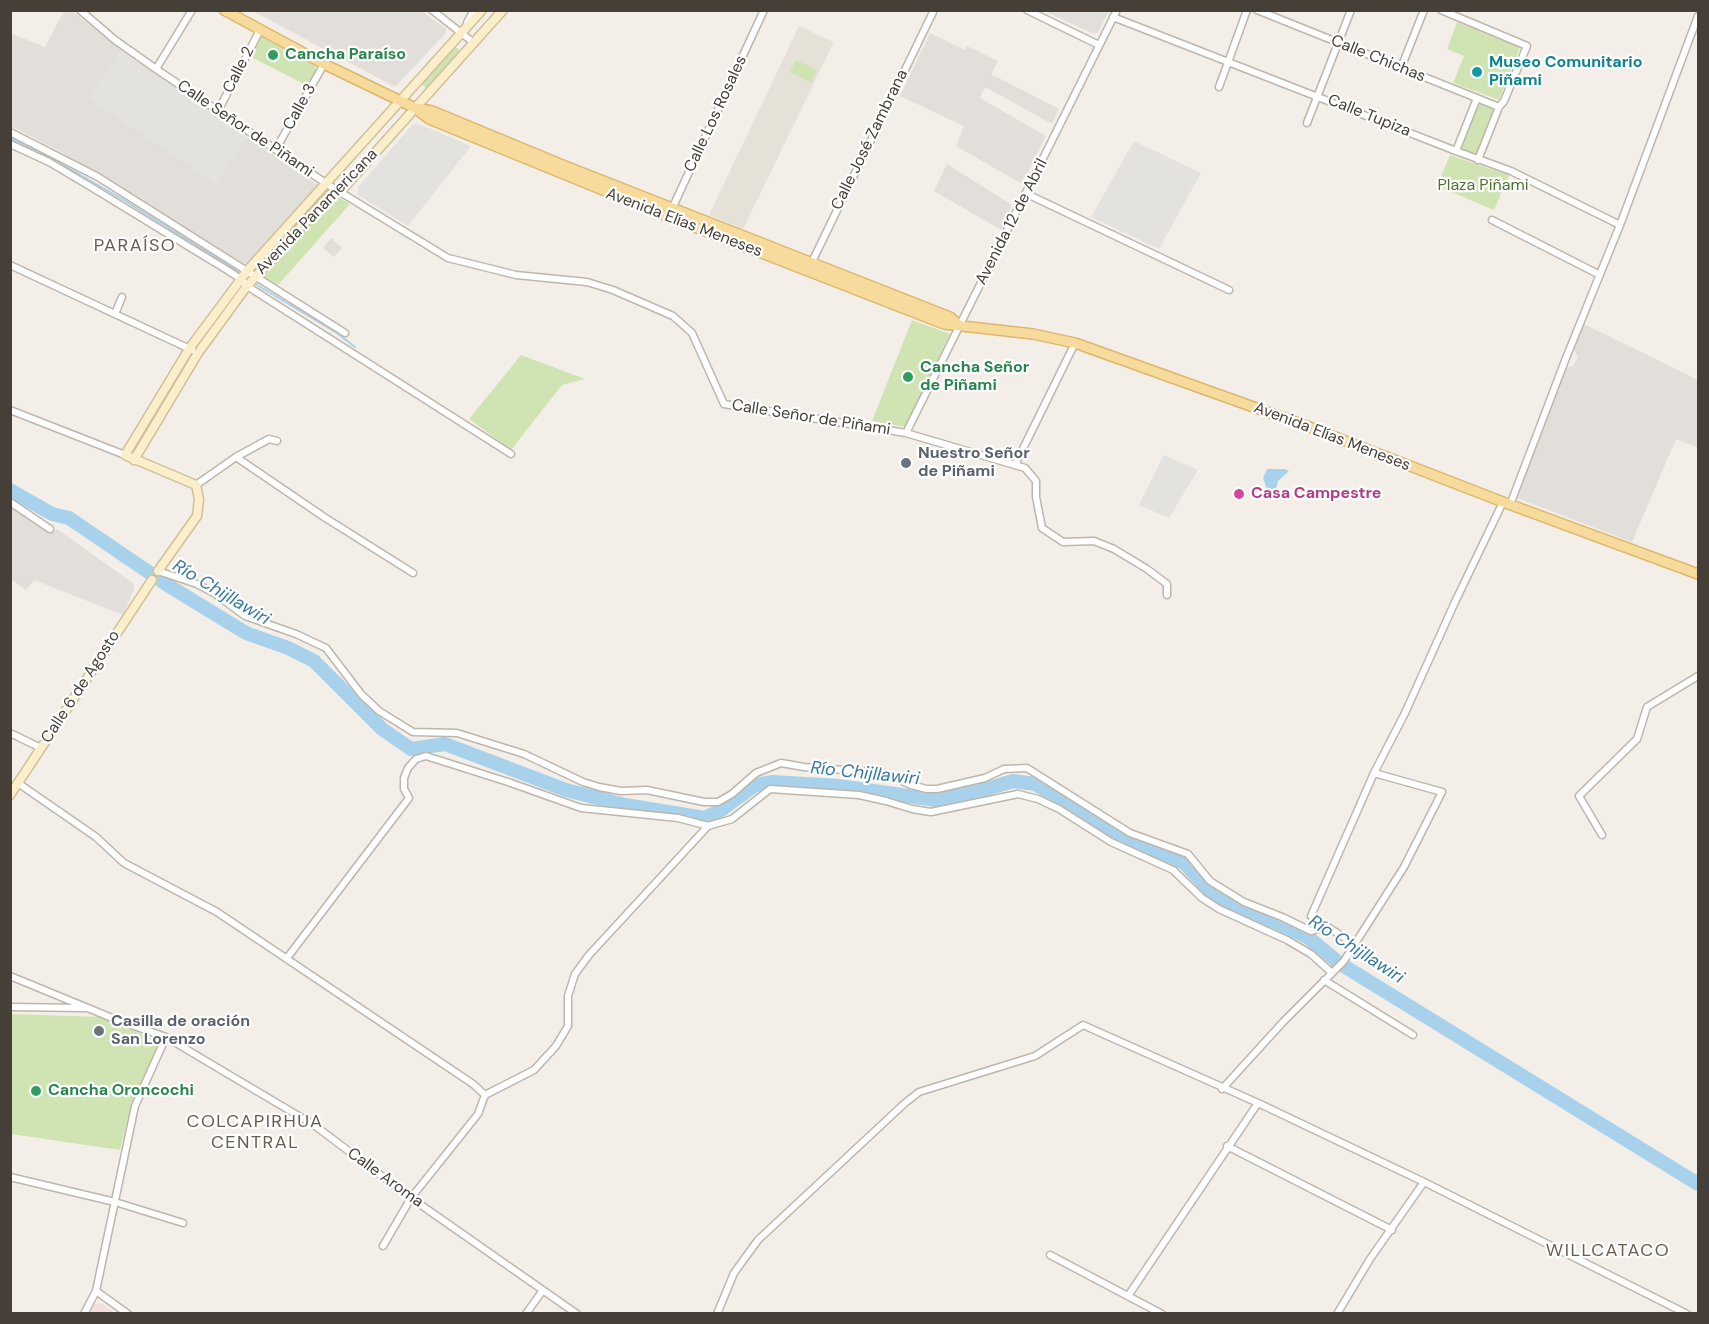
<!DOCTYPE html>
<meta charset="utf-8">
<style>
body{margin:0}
#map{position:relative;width:1709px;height:1324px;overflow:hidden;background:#f3efe8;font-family:"DM Sans",sans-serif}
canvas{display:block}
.frame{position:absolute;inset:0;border:12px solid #463f37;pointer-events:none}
</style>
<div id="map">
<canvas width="1709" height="1324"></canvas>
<div class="frame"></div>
</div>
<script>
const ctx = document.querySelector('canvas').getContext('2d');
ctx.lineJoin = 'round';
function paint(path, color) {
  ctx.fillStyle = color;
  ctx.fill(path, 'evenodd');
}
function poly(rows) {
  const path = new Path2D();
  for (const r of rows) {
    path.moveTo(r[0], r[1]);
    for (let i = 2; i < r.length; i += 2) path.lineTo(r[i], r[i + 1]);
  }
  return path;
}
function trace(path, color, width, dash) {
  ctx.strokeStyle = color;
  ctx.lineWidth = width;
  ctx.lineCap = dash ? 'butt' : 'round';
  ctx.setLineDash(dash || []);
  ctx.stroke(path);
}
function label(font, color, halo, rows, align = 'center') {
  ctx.font = font + ' "DM Sans",sans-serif';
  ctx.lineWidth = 4.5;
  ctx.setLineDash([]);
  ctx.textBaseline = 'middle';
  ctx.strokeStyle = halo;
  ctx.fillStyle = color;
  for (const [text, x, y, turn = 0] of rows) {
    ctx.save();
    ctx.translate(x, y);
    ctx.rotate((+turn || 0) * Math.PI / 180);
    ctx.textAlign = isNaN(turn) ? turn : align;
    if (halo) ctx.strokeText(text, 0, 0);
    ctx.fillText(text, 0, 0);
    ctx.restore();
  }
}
const residential = poly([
 [799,26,834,42,743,229,709,215]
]);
const industrial = poly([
 [64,11,72,11,122,51,89,98,215,183,247,137,318,185,246,265,59,151,11,126,10,33,45,47],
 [253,11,422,11,446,29,445,34,395,87],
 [1044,11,1109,11,1098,32,1094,34],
 [930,33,965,50,967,46,998,61,991,74,1059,109,1052,124,985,87,981,95,980,98,1046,136,1022,184,956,146,964,126,900,96],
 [947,164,1012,205,1001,230,934,191],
 [331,238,342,248,334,257,323,248],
 [1584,324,1698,380,1698,448,1676,439,1632,542,1517,498,1565,368,1573,366,1578,357,1574,350],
 [11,507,51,533,57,529,134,584,134,589,123,615,34,580,26,590,11,579]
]);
const medical = poly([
 [100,1303,115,1313,88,1314,94,1304]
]);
const green = poly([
 [1457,22,1519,47,1519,50,1499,100,1453,83,1464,56,1447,49],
 [261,37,315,66,316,71,308,86,251,57],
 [454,48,458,48,459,53,428,88,424,87,422,83],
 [796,60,817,70,811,83,790,72],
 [1481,104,1492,108,1494,112,1478,152,1475,154,1464,150,1461,146,1477,106],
 [1450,155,1509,175,1494,210,1437,186],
 [338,197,350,204,278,285,263,276,331,199],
 [912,320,950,334,905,427,872,421],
 [521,355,585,379,562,385,511,450,469,419],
 [11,1014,102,1017,156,1040,159,1046,131,1105,120,1150,11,1134]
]);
const parking = poly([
 [122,51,247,137,215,183,89,98],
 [417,123,471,146,408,226,358,195,358,187,412,125],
 [1134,141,1201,173,1159,249,1091,217],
 [1164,455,1198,470,1169,518,1139,505]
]);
const water = poly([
 [1267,469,1285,469,1289,471,1278,481,1274,497,1269,495,1263,478]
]);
const stream = poly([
 [10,138,53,159,127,202,239,272],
 [257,285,337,333,355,347]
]);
const river = poly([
 [10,490,52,514,69,518,169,586,246,633,288,648,314,661,382,729,411,749,445,744,566,790,625,805,705,818,721,810,755,785,773,782,839,786,936,800,983,790,1013,781,1035,784,1075,806,1111,835,1184,863,1217,898,1248,914,1275,922,1309,938,1339,963,1698,1184]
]);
const minor = poly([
 [80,10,115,40,156,69,327,184,448,258,516,275,587,282,613,290,673,316,692,333,724,404,906,433,1025,468,1036,481,1036,497,1042,528,1063,542,1094,541,1114,549,1147,569,1167,584,1167,595],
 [432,10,474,43],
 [1027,10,1099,45],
 [1257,10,1499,107],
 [1441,10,1527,46,1504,101,1499,107,1478,160],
 [1113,17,1456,151,1511,171,1620,225],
 [467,23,474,10],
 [1401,68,1424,10],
 [156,69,192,10],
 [1219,87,1247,10],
 [218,111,260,30],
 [1307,123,1351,10],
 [10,132,98,177,345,333],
 [10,144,49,162,91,187,227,270,241,279,247,286,511,454],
 [276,149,324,64],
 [1456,151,1477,98],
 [1027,194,1229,290],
 [671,211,764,10],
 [1492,220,1600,275],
 [811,264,934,10],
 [10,265,192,350],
 [115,314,122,297],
 [10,410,125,455],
 [906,433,1117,10],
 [236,457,324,517,413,573],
 [1015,465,1075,343],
 [196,485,236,457,269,439,277,441],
 [10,502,50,529],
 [1510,505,1566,358,1620,225,1698,16],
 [158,571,197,584,214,593,245,616,296,634,326,648,361,694,379,711,413,732,457,733,524,754,583,782,599,787,621,791,647,790,704,802,718,802,732,794,756,773,781,763,804,767,884,773,911,785,927,789,937,789,985,778,1004,769,1027,768,1130,833,1188,854,1210,881,1244,902,1282,917,1311,931,1327,927],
 [10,733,41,748],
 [18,783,96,837,124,863,217,912,473,1084,485,1095],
 [1602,835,1579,796,1637,739,1647,707,1698,676],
 [1354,944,1311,916,1374,773,1405,713,1455,602,1503,502],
 [287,958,409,798,404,789,404,778,408,768,416,759,426,756,508,782,581,808,678,818,708,826,732,819,770,789,859,795,886,801,912,809,931,812,1018,794,1038,799,1059,809,1111,842,1173,870,1202,898,1219,909,1287,940,1311,954,1332,973],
 [10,976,117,1020,166,1037,206,1061,314,1125,411,1198,577,1314],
 [1324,980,1413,1035],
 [10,1007,85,1008],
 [1222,1089,1284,1021,1344,961,1404,867,1442,792,1374,773],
 [1227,1146,1392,1230],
 [10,1177,115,1202,183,1223],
 [383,1246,411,1198,478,1114,485,1095,534,1070,556,1046,568,1026,568,996,575,974,589,955,708,826],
 [1050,1255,1162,1314],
 [96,1291,128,1314],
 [1128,1296,1258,1103],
 [84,1314,96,1291,135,1106,166,1037],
 [526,1314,543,1290],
 [717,1314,734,1273,758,1240,905,1103,919,1092,1035,1056,1083,1025,1258,1103,1424,1182,1687,1314],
 [1337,1314,1370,1259,1424,1182]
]);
const secondary = poly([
 [134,460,198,353,247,286,330,195,340,192,503,10],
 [158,571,197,516,199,499,196,485,125,455,189,349,247,271,482,10],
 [10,795,152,580]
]);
const primary = poly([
 [224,10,324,64,415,108,429,119,669,217,944,324,1033,334,1075,343,1312,428,1503,502,1698,574],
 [416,108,432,111,565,166,950,317,959,325]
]);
const markers = [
 [273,55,6,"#2e9e5b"],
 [1477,72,6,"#0f9aa8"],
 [908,377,6,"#2e9e5b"],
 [906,463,6,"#6b7280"],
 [1239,494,6,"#d1479c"],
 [99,1031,6,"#6b7280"],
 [36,1091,6,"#2e9e5b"]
];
const leisureNames = [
 ["Cancha Paraíso",285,55],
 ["Cancha Señor",920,368],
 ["de Piñami",920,386],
 ["Cancha Oroncochi",48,1091]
];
const streetNames = [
 ["Calle Chichas",1378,59,22],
 ["Calle 2",239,70,-63],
 ["Calle 3",300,107,-61],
 ["Calle Los Rosales",716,114,-65],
 ["Calle Tupiza",1369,116,22],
 ["Calle Señor de Piñami",245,129,34],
 ["Calle José Zambrana",870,140,-64],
 ["Avenida Panamericana",317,212,-46],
 ["Avenida 12 de Abril",1012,222,-63],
 ["Avenida Elías Meneses",684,223,21],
 ["Calle Señor de Piñami",811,418,9],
 ["Avenida Elías Meneses",1332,437,21],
 ["Calle 6 de Agosto",81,687,-57],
 ["Calle Aroma",385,1178,36]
];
const cultureNames = [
 ["Museo Comunitario",1489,63],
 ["Piñami",1489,81]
];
const parkNames = [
 ["Plaza Piñami",1483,186]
];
const worshipNames = [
 ["Nuestro Señor",918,454],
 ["de Piñami",918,472],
 ["Casilla de oración",111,1022],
 ["San Lorenzo",111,1040]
];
const hotelNames = [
 ["Casa Campestre",1251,494]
];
const neighbourhoodNames = [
 ["PARAÍSO",135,246],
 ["COLCAPIRHUA",255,1122],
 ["CENTRAL",255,1143],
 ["WILLCATACO",1608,1251]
];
const waterNames = [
 ["Río Chijllawiri",221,593,31],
 ["Río Chijllawiri",865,774,6],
 ["Río Chijllawiri",1356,950,33]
];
paint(residential, '#e6e1d6');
paint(industrial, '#e2ded9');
paint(medical, '#f2dfdc');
paint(green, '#d0e4b3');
paint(parking, '#e4e2df');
paint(water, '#a8d2eb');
trace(stream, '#a8d2eb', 2);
trace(river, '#a8d2eb', 14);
trace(minor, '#beb6ab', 9);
trace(secondary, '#cfc09a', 11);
trace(primary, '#dcb76d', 12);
trace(minor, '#fff', 6);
trace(secondary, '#fbeeca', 8);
trace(primary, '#f7db9c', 9);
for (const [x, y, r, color] of markers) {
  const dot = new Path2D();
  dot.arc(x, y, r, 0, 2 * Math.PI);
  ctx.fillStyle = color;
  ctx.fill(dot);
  trace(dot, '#fff', 2);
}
label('bold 16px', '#27864d', '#fff', leisureNames, 'left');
label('16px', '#463f37', '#fff', streetNames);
label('bold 16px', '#0d838f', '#fff', cultureNames, 'left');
label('16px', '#4a742e', '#fff', parkNames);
label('bold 16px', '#5b616d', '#fff', worshipNames, 'left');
label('bold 16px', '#b23c85', '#fff', hotelNames, 'left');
ctx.letterSpacing = '1.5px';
label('18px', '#685d4f', '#fff', neighbourhoodNames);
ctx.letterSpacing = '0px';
label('italic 18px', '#3578a2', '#fff', waterNames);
</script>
